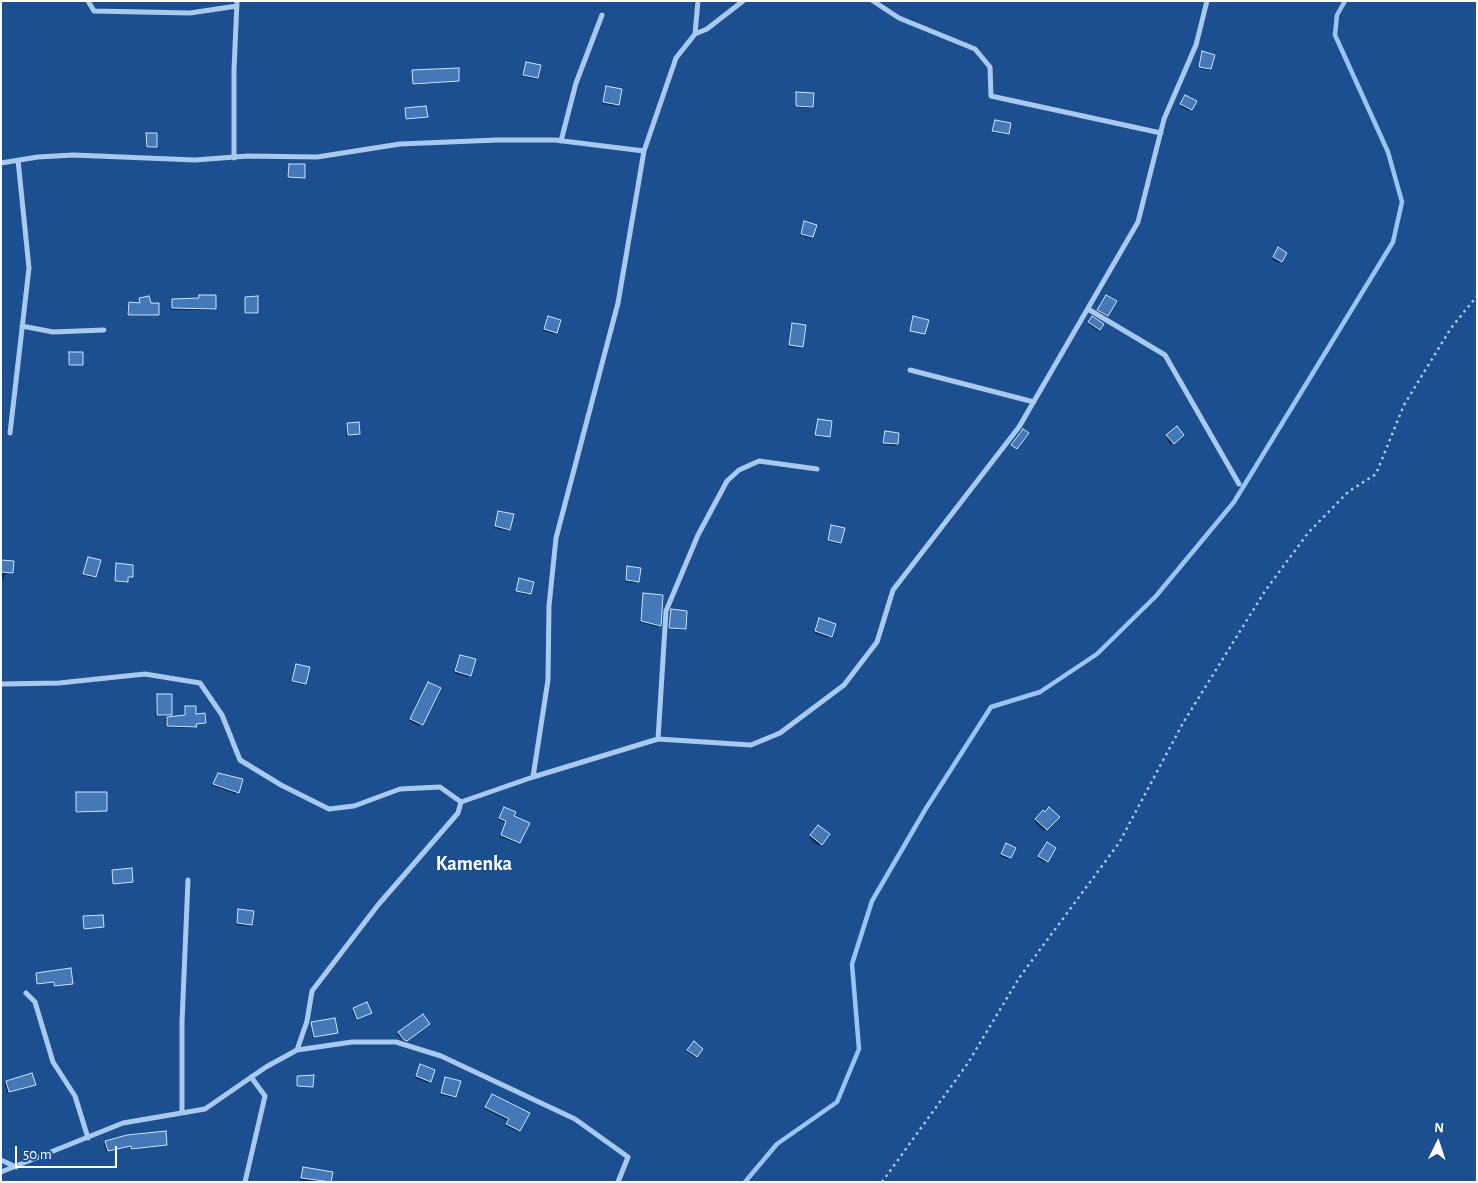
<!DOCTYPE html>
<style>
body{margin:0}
#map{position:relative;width:1478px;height:1183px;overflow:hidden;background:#1b4f8f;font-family:"Alegreya Sans",sans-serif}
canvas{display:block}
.frame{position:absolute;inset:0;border:2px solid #fff;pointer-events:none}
.north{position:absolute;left:1413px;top:1118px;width:50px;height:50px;-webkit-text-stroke:4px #1b4f8f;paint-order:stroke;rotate:4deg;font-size:14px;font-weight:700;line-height:20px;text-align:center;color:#fff}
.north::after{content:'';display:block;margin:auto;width:18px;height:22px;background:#fff;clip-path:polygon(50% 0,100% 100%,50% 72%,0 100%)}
.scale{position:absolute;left:15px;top:1146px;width:102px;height:22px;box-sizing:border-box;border:2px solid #fff;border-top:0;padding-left:6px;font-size:15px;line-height:18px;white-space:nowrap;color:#fff;-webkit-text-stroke:4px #1b4f8f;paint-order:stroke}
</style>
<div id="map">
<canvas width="1478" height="1183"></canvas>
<div class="frame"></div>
<div class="north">N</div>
<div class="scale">50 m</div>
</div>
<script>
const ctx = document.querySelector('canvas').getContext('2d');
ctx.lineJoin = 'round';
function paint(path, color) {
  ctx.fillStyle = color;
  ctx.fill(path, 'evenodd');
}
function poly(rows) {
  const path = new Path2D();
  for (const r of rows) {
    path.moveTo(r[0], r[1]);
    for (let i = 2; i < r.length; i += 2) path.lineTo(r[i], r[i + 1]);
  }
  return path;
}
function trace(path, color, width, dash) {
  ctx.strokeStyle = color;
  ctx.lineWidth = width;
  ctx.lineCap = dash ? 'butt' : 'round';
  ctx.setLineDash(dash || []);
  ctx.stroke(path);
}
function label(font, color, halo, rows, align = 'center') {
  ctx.font = font + ' "Alegreya Sans",sans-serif';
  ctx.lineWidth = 4;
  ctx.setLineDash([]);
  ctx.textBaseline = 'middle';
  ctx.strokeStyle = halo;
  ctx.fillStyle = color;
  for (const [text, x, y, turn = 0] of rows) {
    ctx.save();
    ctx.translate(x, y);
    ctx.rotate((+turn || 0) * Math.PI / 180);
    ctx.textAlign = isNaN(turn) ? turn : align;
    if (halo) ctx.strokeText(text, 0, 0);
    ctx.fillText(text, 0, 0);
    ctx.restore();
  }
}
const shadow = poly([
 [1202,53,1210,69,1209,70,1198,68],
 [527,63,537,78,535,79,522,76],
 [413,71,458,81,412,85],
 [607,87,618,105,616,106,602,104],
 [797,93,812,107,810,108,795,107],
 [1183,98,1195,101,1189,111,1180,106],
 [405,109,426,117,405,120],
 [995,121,1008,134,1006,135,991,132],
 [147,134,156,146,154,148,146,148],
 [289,165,303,177,287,178],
 [804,223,812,237,810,238,800,235],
 [1277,250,1281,261,1279,263,1272,259],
 [215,297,213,310,171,310,173,300],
 [246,298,257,313,255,314,244,314],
 [1105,298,1107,315,1106,317,1097,312],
 [140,299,149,305,158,315,127,316,128,305,138,304],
 [548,318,556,332,555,334,543,331],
 [1090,320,1099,329,1098,331,1088,324],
 [792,324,802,347,800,348,788,347],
 [69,354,82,364,68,366],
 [818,420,829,436,827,438,814,436],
 [347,425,358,433,346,436],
 [1177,428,1183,435,1171,445,1166,438],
 [885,433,897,444,895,446,882,444],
 [498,512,509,529,508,531,494,528],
 [832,526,840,543,838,544,827,541],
 [88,558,95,577,93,578,82,575],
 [1,562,12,572,5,574,3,582],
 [117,565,131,576,127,578,125,583,114,582],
 [628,568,637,581,636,583,625,582],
 [519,580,532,583,528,595,515,592],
 [644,594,659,625,658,627,640,622],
 [672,611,685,629,683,630,668,629],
 [818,622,831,636,829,638,814,633],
 [461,656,470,676,468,677,454,673],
 [297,665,309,668,303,685,291,682],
 [428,683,439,689,420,726,409,721],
 [157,696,171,715,168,718,184,716,185,708,205,723,195,725,194,728,166,727,165,719,168,716,155,716],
 [219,774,238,792,236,794,212,785],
 [77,794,106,811,75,813],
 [502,810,513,817,519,842,517,843,500,837,506,823,498,820],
 [1043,812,1058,817,1044,831,1034,821],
 [818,827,828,834,819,846,809,838],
 [1005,846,1014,848,1008,859,1000,856],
 [1046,846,1047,861,1045,863,1038,858],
 [112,871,132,882,112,885],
 [239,911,251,924,249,926,236,925],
 [84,917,102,927,83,930],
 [37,974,72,983,53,987,52,983,36,985],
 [354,1009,368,1014,356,1020,352,1011],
 [312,1023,337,1032,312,1038],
 [427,1025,404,1042,397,1034,399,1033],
 [692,1045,696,1056,695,1058,687,1052],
 [420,1066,430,1081,428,1083,415,1078],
 [298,1077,312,1086,296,1087],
 [446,1079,455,1096,454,1098,440,1095],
 [7,1082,34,1084,7,1093,5,1084],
 [491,1097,519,1131,518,1132,505,1126,508,1121,485,1109],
 [106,1142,166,1144,130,1150,129,1146,106,1152,104,1143],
 [304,1168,330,1182,300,1182]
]);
const stream = poly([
 [745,1182,777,1144,837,1102,859,1049,852,964,872,901,925,810,991,707,1040,692,1097,654,1156,596,1234,502,1393,242,1402,202,1388,152,1335,35,1337,15,1345,1]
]);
const building = poly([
 [1202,51,1215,55,1211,69,1199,67,1202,51],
 [526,62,541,65,538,78,523,75,526,62],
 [459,68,459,81,413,84,412,70,459,68],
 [606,86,622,89,619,105,603,102,606,86],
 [796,92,814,93,813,107,796,106,796,92],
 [1185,95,1197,101,1192,110,1180,104,1185,95],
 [426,106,428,117,406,119,405,108,426,106],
 [995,120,1011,123,1009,134,992,131,995,120],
 [146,133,157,133,157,147,147,147,146,133],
 [289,164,305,164,305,178,288,177,289,164],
 [804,221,817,225,813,237,801,234,804,221],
 [1278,247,1287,253,1282,262,1273,257,1278,247],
 [199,295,216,295,216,309,172,308,172,299,199,298,199,295],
 [1106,295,1117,301,1108,316,1097,310,1106,295],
 [149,296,151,303,159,303,159,315,128,315,129,302,140,303,139,298,149,296],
 [258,296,258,313,245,313,245,297,258,296],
 [548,316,561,320,557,333,544,329,548,316],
 [913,316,929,320,925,334,910,331,913,316],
 [1092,316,1104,324,1100,330,1088,322,1092,316],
 [792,323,806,325,803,347,789,345,792,323],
 [69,352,83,352,83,365,69,365,69,352],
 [818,419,832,421,830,437,815,435,818,419],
 [359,422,360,434,348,435,347,423,359,422],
 [1177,426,1184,435,1174,444,1166,435,1177,426],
 [1023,429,1029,433,1017,449,1011,445,1023,429],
 [885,431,899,433,898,444,883,443,885,431],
 [498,511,514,514,510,530,495,526,498,511],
 [831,525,845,528,841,543,828,540,831,525],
 [88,557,101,560,96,577,83,574,88,557],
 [1,560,14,561,13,573,1,572,1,560],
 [116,563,133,565,133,577,128,577,128,582,115,581,116,563],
 [627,566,641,568,639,582,626,580,627,566],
 [519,578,534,582,531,594,516,591,519,578],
 [643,593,663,595,661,626,641,621,643,593],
 [671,609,687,611,686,629,669,628,671,609],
 [819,618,836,624,832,637,815,631,819,618],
 [460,655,476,659,471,676,455,671,460,655],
 [296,664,310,667,306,684,292,681,296,664],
 [428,682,441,688,423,725,410,719,428,682],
 [157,694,172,694,172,715,157,715,157,694],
 [185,706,196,706,196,714,205,713,206,723,196,724,197,727,167,726,167,717,185,715,185,706],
 [218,773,243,779,239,793,213,784,218,773],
 [76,792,107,792,107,811,76,812,76,792],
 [504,807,516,812,514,816,530,823,520,843,501,835,506,821,499,818,504,807],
 [1049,807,1060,817,1047,830,1035,819,1043,810,1045,812,1049,807],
 [818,825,830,834,822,845,810,835,818,825],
 [1047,842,1056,848,1048,862,1038,856,1047,842],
 [1006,843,1016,848,1011,858,1001,854,1006,843],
 [132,868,133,882,113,884,112,870,132,868],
 [238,909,254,911,252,925,237,923,238,909],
 [103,915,104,927,84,929,83,916,103,915],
 [71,968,73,984,54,986,54,982,37,984,36,973,71,968],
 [367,1002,372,1013,357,1019,353,1008,367,1002],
 [423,1014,430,1024,407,1041,404,1040,398,1032,423,1014],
 [335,1018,338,1033,314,1037,311,1022,335,1018],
 [694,1041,703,1049,697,1057,687,1050,694,1041],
 [420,1064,435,1070,431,1082,416,1076,420,1064],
 [32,1073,36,1085,9,1092,6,1081,32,1073],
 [314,1075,313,1087,297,1086,297,1076,314,1075],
 [445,1077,461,1081,456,1097,441,1093,445,1077],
 [492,1094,530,1113,520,1131,506,1124,509,1119,485,1107,492,1094],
 [166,1131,167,1145,131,1149,131,1146,108,1151,105,1141,127,1135,166,1131],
 [303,1167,333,1172,331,1182,301,1178,303,1167]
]);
const path = poly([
 [882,1182,968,1063,1019,978,1119,843,1183,723,1265,591,1308,533,1348,492,1376,474,1404,405,1451,328,1477,296]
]);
const minor = poly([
 [88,1,94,11,190,13,237,6],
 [873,1,899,18,975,49,990,67,991,96,1161,133],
 [695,34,707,29,743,1],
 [561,141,576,83,602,15],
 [644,151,676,58,695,34,698,1],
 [234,158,234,70,237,1],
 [1,163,38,157,73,155,195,160,248,156,317,157,400,144,497,140,555,140,644,151,618,303,556,538,549,606,548,680,533,777,461,802],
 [1088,309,1165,355,1239,484],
 [22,326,53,332,104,330],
 [910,370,1034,402],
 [10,433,29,268,18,160],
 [1,684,59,683,145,674,200,683,222,715,240,760,281,785,329,809,354,806,400,789,440,787,461,802,458,813,378,905,312,991,307,1021,297,1050,266,1067,205,1109,123,1123,1,1172],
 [658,739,666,611,698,535,727,481,739,470,759,461,817,469],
 [533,777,658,739,751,745,780,733,844,685,877,642,893,590,1019,427,1138,222,1164,119,1196,45,1207,1],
 [26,993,35,1002,53,1062,75,1096,88,1138],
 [297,1050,352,1042,396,1042,441,1056,575,1119,628,1157,618,1182],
 [182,1112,182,1022,188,880],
 [1,1160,16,1167],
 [245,1182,265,1096,251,1077]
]);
const quarterNames = [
 ["Kamenka",474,864]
];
paint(shadow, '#0007');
trace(stream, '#9cc4f0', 4.5);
paint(building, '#4478b7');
trace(building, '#cfe3fa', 1);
trace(path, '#a9c9ee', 2.5, [2.5, 4]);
trace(minor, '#a9c9ee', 5);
label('bold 20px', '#fff', '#1b4f8f', quarterNames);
</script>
